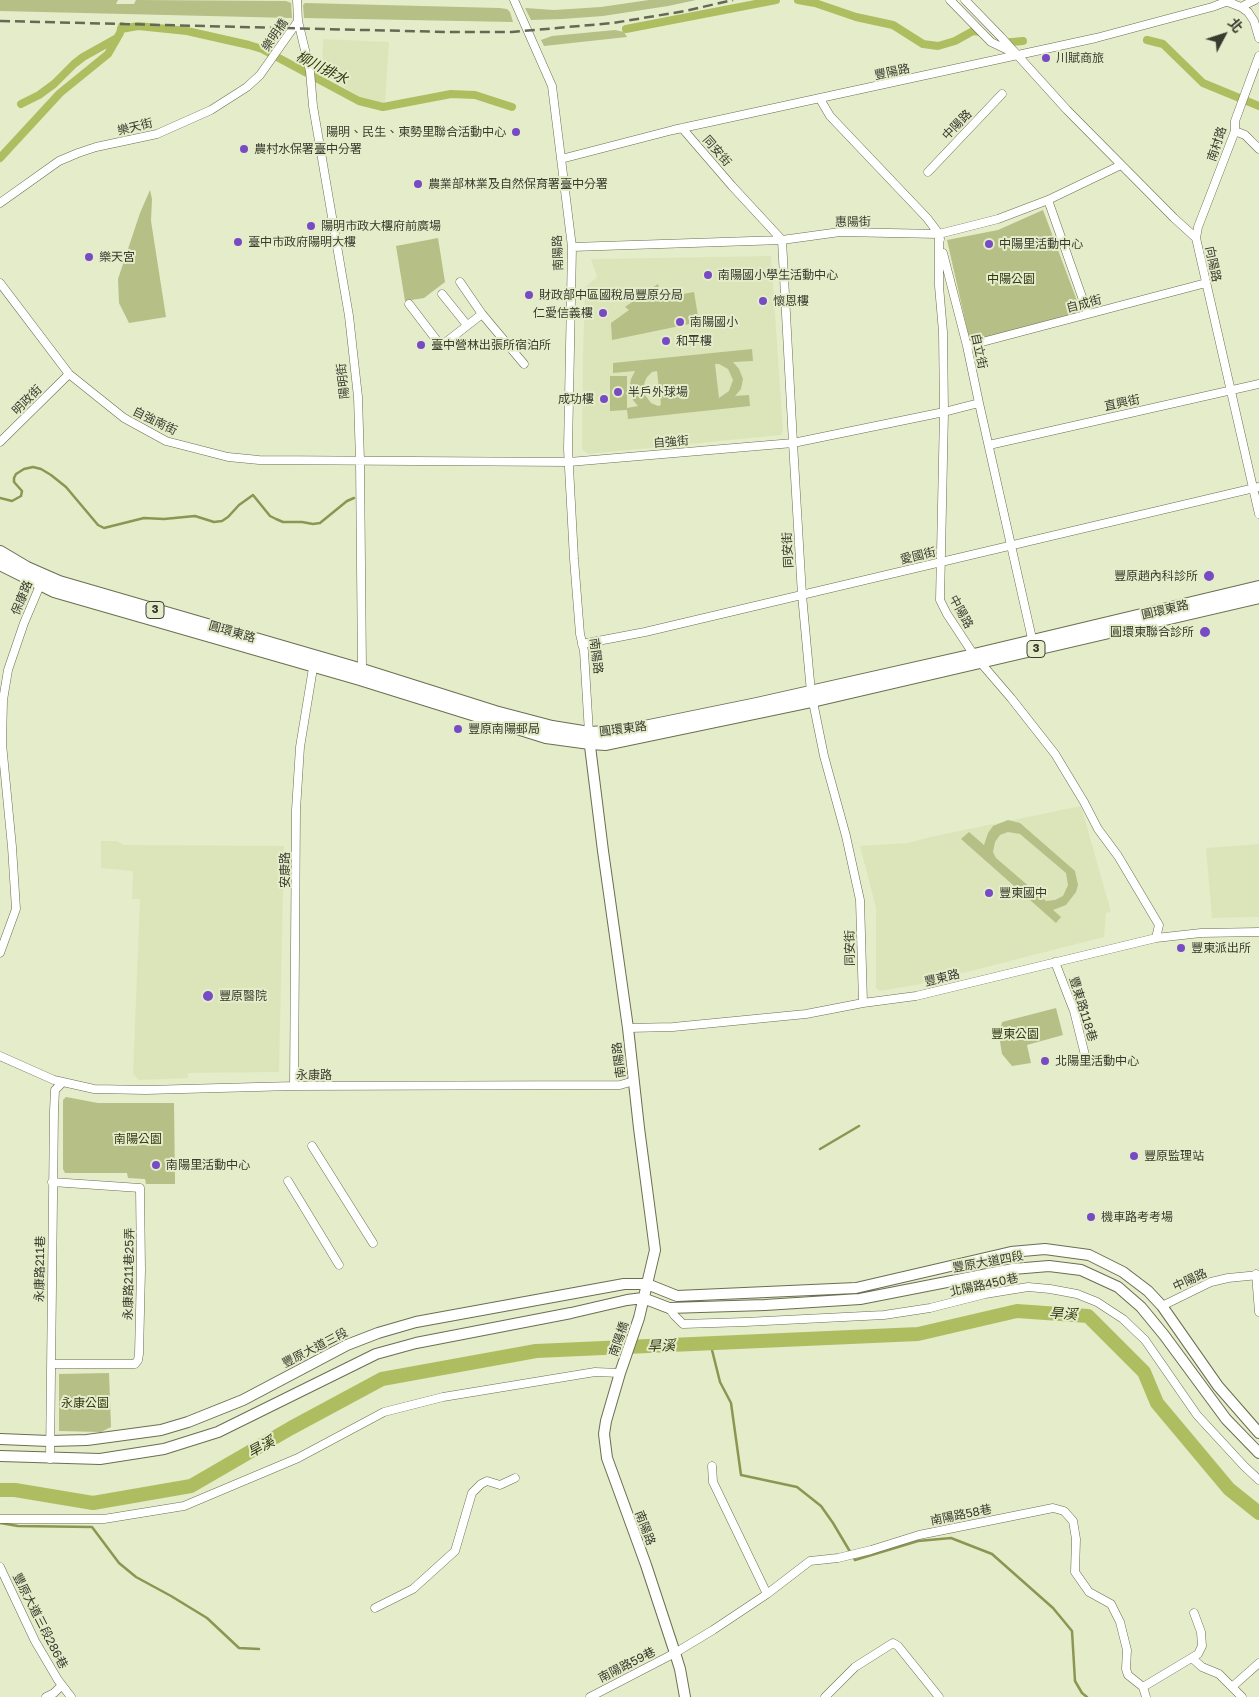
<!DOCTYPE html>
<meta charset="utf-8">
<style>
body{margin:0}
#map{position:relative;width:1259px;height:1697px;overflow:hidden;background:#e5ecca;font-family:"Golos Text","Noto Sans TC",sans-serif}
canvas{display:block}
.north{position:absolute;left:1199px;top:10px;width:50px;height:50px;-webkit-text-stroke:4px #e5ecca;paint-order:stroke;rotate:50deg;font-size:14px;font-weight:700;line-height:20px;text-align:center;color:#393b2e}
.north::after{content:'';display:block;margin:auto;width:18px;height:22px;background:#393b2e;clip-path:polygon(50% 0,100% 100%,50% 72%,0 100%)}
</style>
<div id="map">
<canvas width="1259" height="1697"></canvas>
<div class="north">北</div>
</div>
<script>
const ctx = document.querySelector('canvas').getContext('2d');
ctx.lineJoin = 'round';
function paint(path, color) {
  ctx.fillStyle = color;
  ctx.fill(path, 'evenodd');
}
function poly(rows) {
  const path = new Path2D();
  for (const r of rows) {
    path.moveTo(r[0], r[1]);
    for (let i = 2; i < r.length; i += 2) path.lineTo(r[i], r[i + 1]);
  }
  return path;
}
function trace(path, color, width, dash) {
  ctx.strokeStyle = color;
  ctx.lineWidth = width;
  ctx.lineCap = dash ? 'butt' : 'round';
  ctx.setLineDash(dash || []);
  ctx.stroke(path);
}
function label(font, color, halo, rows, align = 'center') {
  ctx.font = font + ' "Golos Text","Noto Sans TC",sans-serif';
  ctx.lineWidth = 4;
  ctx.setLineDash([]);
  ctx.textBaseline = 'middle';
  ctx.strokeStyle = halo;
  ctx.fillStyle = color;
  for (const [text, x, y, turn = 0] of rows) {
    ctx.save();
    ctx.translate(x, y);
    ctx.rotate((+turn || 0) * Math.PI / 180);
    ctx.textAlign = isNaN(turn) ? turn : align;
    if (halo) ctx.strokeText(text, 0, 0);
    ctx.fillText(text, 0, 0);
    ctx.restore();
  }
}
const built = poly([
 [323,39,389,42,385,102,377,103,366,101,322,73],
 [771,256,783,430,781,435,588,454,582,449,583,356,585,287,597,277,591,259],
 [1081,806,1111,912,1106,913,1104,937,916,985,880,991,876,988,876,908,860,846,908,843,930,837],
 [101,841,116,841,124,845,284,846,279,1072,188,1073,188,1078,139,1080,133,1074,140,899,132,899,133,871,101,868],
 [1259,844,1259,917,1212,918,1206,848]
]);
const green = poly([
 [0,0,118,0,116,4,134,4,136,0,286,1,291,3,292,18,0,11],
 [649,0,696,0,668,6,603,16,562,19,531,20,525,8,554,10,601,7],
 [305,3,500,8,507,9,510,12,513,22,304,18,303,5],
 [615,30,624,32,627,37,544,46,541,40,552,36],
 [150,190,152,199,151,221,166,317,129,323,119,303,118,279,140,213],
 [1043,210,1082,314,970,342,947,240,998,230],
 [438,238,445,282,424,298,405,301,396,246],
 [658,284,661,298,694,292,699,322,612,340,611,323,629,310,625,307],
 [752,349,753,361,733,362,739,369,743,379,741,389,735,396,749,395,750,406,628,419,627,410,610,411,610,376,627,376,627,408,638,406,633,400,629,389,631,379,635,371,613,373,613,363],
 [719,364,728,369,733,380,729,391,719,398,715,364],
 [657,371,661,405,658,406,651,403,645,395,643,389,645,381,647,377,652,372],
 [1008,820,1020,823,1075,871,1078,885,1076,892,1066,905,1053,910,1061,917,1056,923,961,839,969,832,984,845,988,833,993,826],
 [1008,832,1020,834,1066,873,1068,885,1063,896,1055,900,1046,901,996,858,993,852,995,842,1000,835],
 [1056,1008,1063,1035,1027,1045,1031,1063,1012,1066,1002,1054,999,1035,1002,1022],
 [66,1097,98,1103,174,1103,175,1184,146,1184,145,1179,128,1178,127,1173,65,1173,63,1169,63,1100],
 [109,1373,111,1427,101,1432,59,1431,59,1374]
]);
const stream = poly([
 [0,498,12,501,21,496,22,491,14,482,14,478,16,474,24,469,33,467,41,469,51,475,66,487,98,525,104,528,144,518,164,519,195,516,214,522,222,521,228,517,239,505,253,495,270,516,276,519,283,522,302,522,313,524,320,523,347,501,354,498],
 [820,1149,859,1126],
 [710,1342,720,1382,731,1403,741,1475,797,1487,821,1506,833,1523,855,1560,918,1541,951,1538,992,1554,1053,1608,1072,1631,1075,1681,1082,1693,1087,1697],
 [0,1523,18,1526,92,1527,119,1563,136,1577,171,1596,207,1618,239,1648,259,1649]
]);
const canal = poly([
 [798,0,815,3,856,17,893,25,923,44,938,46,955,41,973,31,981,32,984,35],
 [121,29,138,26,187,31,249,45,262,49,359,101,383,107,451,94,475,95,512,107],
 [626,29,776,0],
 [1147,40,1163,44,1203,83,1259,106],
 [1001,43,1023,41],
 [21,104,39,95,54,84,74,64,83,57,117,38],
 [0,158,60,93,108,54,120,33,122,26]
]);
const river = poly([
 [0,1490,15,1490,93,1503,191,1486,291,1428,382,1379,536,1351,918,1334,1017,1311,1088,1316,1144,1372,1157,1403,1229,1489,1259,1513]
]);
const minor = poly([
 [297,0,298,21,310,71,313,106,349,316,358,397,360,461,362,670],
 [514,0,552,86,572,247,568,449,574,559,580,634,584,651,589,733],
 [950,0,991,42,1014,53],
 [965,0,1001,37,1067,110,1174,218,1196,238,1259,514],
 [1228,2,1241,7,1248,12,1254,21,1259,38],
 [1241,7,1255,0],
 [820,99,830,116,927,218,939,234,940,239],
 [682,128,732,186,782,240,793,443,802,595,811,692,824,756,846,836,860,900,863,1003],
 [1235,131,1245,135,1259,149],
 [561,159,673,130,1096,38,1212,7,1231,0],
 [928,172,1002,94],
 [1048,200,1088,314],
 [0,203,59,161,78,153,96,147,157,134,211,110,247,87,260,75,298,21],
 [939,234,939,286,943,332,944,412,940,600,947,614,974,655,1011,698,1055,754,1084,802,1098,829,1118,856,1159,925,1156,938],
 [1196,238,1198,227,1235,131,1235,121,1259,56],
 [572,247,782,240,840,232,939,234,998,219,1048,200,1121,165],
 [943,253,967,346,979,403,1033,643],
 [460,282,482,314,524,364],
 [0,283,69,374,124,418,166,441,228,457,259,460,569,462,793,443,944,412,979,403],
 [442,294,467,325],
 [409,304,441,346,482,314],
 [967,346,1206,283],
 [0,442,69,374],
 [989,445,1259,384],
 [582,644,645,632,1259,487],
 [0,953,16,909,12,847,2,744,3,700,8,670,24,623,41,583],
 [1055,962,1074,1011,1087,1063],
 [628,1028,673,1027,806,1014,863,1003,916,996,1156,938,1201,933,1259,932],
 [0,1056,54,1080,94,1089,146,1090,294,1086,620,1085,634,1081],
 [294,1086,296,810,300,747,314,662],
 [312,1146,373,1243],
 [288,1181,339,1265],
 [1256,1274,1259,1312],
 [1162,1306,1211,1282,1228,1278,1259,1275],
 [669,1308,674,1315,683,1324,745,1322,884,1315,930,1308,985,1294,1028,1287,1050,1289,1077,1294,1097,1302,1123,1319,1145,1340,1197,1415,1244,1466,1259,1480],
 [51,1364,135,1364,138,1360,139,1354,141,1270,140,1188,52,1182],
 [50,1459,54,1111,55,1090,62,1083],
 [712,1466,713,1482,767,1594],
 [0,1519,104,1519,184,1506,298,1458,384,1412,443,1397,595,1372,620,1373],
 [0,1567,35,1641,58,1680,71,1697],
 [375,1608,413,1589,455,1551,472,1493,481,1484,487,1481,500,1485,515,1478],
 [1192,1658,1202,1667,1219,1674,1242,1697],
 [1143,1687,1198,1654,1202,1646,1201,1632,1194,1613],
 [1232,1687,1259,1663],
 [46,1697,54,1693,62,1685],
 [590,1697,675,1653,713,1630,767,1594,810,1561,838,1558,871,1550,919,1535,1053,1508,1064,1511,1073,1521,1076,1539,1075,1572,1089,1592,1111,1604,1120,1622,1127,1650,1126,1669,1128,1675,1143,1687,1146,1697],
 [825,1697,855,1667,893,1643,898,1646,939,1697]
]);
const tertiary = poly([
 [589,738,603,851,628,1028,639,1128,655,1250,639,1318,620,1373,606,1421,604,1434,607,1458,646,1565,675,1653,680,1669,685,1697],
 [0,1439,49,1441,87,1440,161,1430,188,1422,243,1400,347,1345,378,1333,416,1322,624,1284,647,1284,677,1296,856,1288,1011,1252,1045,1249,1089,1255,1123,1272,1148,1291,1162,1306,1218,1386,1259,1433],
 [0,1456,100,1459,164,1449,218,1432,376,1354,416,1343,571,1313,627,1300,643,1298,669,1308,765,1305,860,1299,1013,1269,1049,1266,1081,1270,1118,1287,1141,1307,1164,1335,1226,1419,1259,1453]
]);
const primary = poly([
 [0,552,27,568,59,582,362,670,495,712,552,727,589,733,625,731,757,704,974,655,1259,587],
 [0,564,54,591,360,679,546,737,590,743,606,744,812,701,1259,597]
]);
const rail = poly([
 [0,21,446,32,512,32,613,23,685,11,733,0]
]);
const markers = [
 [1046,58,5,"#774bc3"],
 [516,132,5,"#774bc3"],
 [244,149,5,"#774bc3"],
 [418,184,5,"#774bc3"],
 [311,226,5,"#774bc3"],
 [238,242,5,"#774bc3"],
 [989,244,5,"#774bc3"],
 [89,257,5,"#774bc3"],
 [708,275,5,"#774bc3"],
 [529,295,5,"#774bc3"],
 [763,301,5,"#774bc3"],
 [603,313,5,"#774bc3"],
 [680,322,5,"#774bc3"],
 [666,341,5,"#774bc3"],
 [421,345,5,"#774bc3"],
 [618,392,5,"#774bc3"],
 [604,399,5,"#774bc3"],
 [1209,576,6,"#774bc3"],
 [1205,632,6,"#774bc3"],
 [458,729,5,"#774bc3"],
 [989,893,5,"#774bc3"],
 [1181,948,5,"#774bc3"],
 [208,996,6,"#774bc3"],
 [1045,1061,5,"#774bc3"],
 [1134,1156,5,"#774bc3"],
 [156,1165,5,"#774bc3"],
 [1091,1217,5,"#774bc3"]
];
const shields = [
 [155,610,18],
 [1036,649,18]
];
const shieldNames = [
 ["3",155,610],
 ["3",1036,649]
];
const streetNames = [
 ["樂明橋",275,35,-56],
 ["豐陽路",892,72,-12],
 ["中陽路",957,125,-46],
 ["樂天街",135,127,-14],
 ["南村路",1217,144,-72],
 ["同安街",717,151,49],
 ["惠陽街",853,222,-1],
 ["南陽路",558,253,-92],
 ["向陽路",1213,264,78],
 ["自成街",1084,304,-15],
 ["自立街",979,351,78],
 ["陽明街",343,381,-96],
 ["明政街",27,400,-45],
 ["直興街",1122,403,-12],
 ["自強南街",155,421,26],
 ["自強街",671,442,-5],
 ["同安街",788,550,-93],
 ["愛國街",918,556,-13],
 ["保康路",22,598,-68],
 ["圓環東路",1165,610,-13],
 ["中陽路",961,612,61],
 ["圓環東路",232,632,16],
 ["南陽路",596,656,83],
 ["圓環東路",623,729,-7],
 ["安康路",285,870,-90],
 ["同安街",850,948,-91],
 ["豐東路",942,978,-14],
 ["豐東路118巷",1083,1009,73],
 ["南陽路",619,1060,-97],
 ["永康路",314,1075],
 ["豐原大道四段",988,1262,-10],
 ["永康路211巷",40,1269,-89],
 ["永康路211巷25弄",129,1274,-89],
 ["中陽路",1190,1280,-25],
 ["北陽路450巷",984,1285,-12],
 ["南陽橋",619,1339,-71],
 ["豐原大道三段",315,1348,-27],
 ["南陽路58巷",961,1515,-11],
 ["南陽路",645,1528,69],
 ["豐原大道三段286巷",40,1621,63],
 ["南陽路59巷",627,1665,-27]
];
const poiNames = [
 ["川賦商旅",1056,58],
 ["陽明、民生、東勢里聯合活動中心",506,132,"right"],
 ["農村水保署臺中分署",254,149],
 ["農業部林業及自然保育署臺中分署",428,184],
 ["陽明市政大樓府前廣場",321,226],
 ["臺中市政府陽明大樓",248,242],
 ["中陽里活動中心",999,244],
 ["樂天宮",99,257],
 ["南陽國小學生活動中心",718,275],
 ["財政部中區國稅局豐原分局",539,295],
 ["懷恩樓",773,301],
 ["仁愛信義樓",593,313,"right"],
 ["南陽國小",690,322],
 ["和平樓",676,341],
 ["臺中營林出張所宿泊所",431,345],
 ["半戶外球場",628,392],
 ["成功樓",594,399,"right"],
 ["豐原趙內科診所",1198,576,"right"],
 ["圓環東聯合診所",1194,632,"right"],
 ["豐原南陽郵局",468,729],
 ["豐東國中",999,893],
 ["豐東派出所",1191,948],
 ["豐原醫院",219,996],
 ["北陽里活動中心",1055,1061],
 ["豐原監理站",1144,1156],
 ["南陽里活動中心",166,1165],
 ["機車路考考場",1101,1217]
];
const parkNames = [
 ["中陽公園",1011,279],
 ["豐東公園",1015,1034],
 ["南陽公園",138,1139],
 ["永康公園",85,1403]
];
const waterNames = [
 ["柳川排水",322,68,27],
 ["旱溪",1063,1314,4],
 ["旱溪",661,1346,-2],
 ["旱溪",261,1447,-29]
];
paint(built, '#dce5ba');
paint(green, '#b5bf86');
trace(stream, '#8c9652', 2.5);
trace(canal, '#afbd61', 8);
trace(river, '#afbd61', 14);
trace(minor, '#696f50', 9);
trace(tertiary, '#696f50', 12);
trace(primary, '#696f50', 14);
trace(minor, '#fff', 8);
trace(tertiary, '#fff', 10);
trace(primary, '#fff', 12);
trace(rail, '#646855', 2.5, [10, 5]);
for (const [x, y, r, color] of markers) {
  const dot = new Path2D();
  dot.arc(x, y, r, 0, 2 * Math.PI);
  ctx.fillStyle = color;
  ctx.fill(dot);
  trace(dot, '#e5ecca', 2);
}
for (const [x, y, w] of shields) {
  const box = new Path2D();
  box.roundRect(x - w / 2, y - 8.5, w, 17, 4);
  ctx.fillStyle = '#e5ecca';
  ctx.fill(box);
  trace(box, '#393b2e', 1);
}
label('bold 11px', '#393b2e', null, shieldNames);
label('12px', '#393b2e', '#e5ecca', streetNames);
label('12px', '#393b2e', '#e5ecca', poiNames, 'left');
label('12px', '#333811', '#e5ecca', parkNames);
label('italic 14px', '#2e330b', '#e5ecca', waterNames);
</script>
